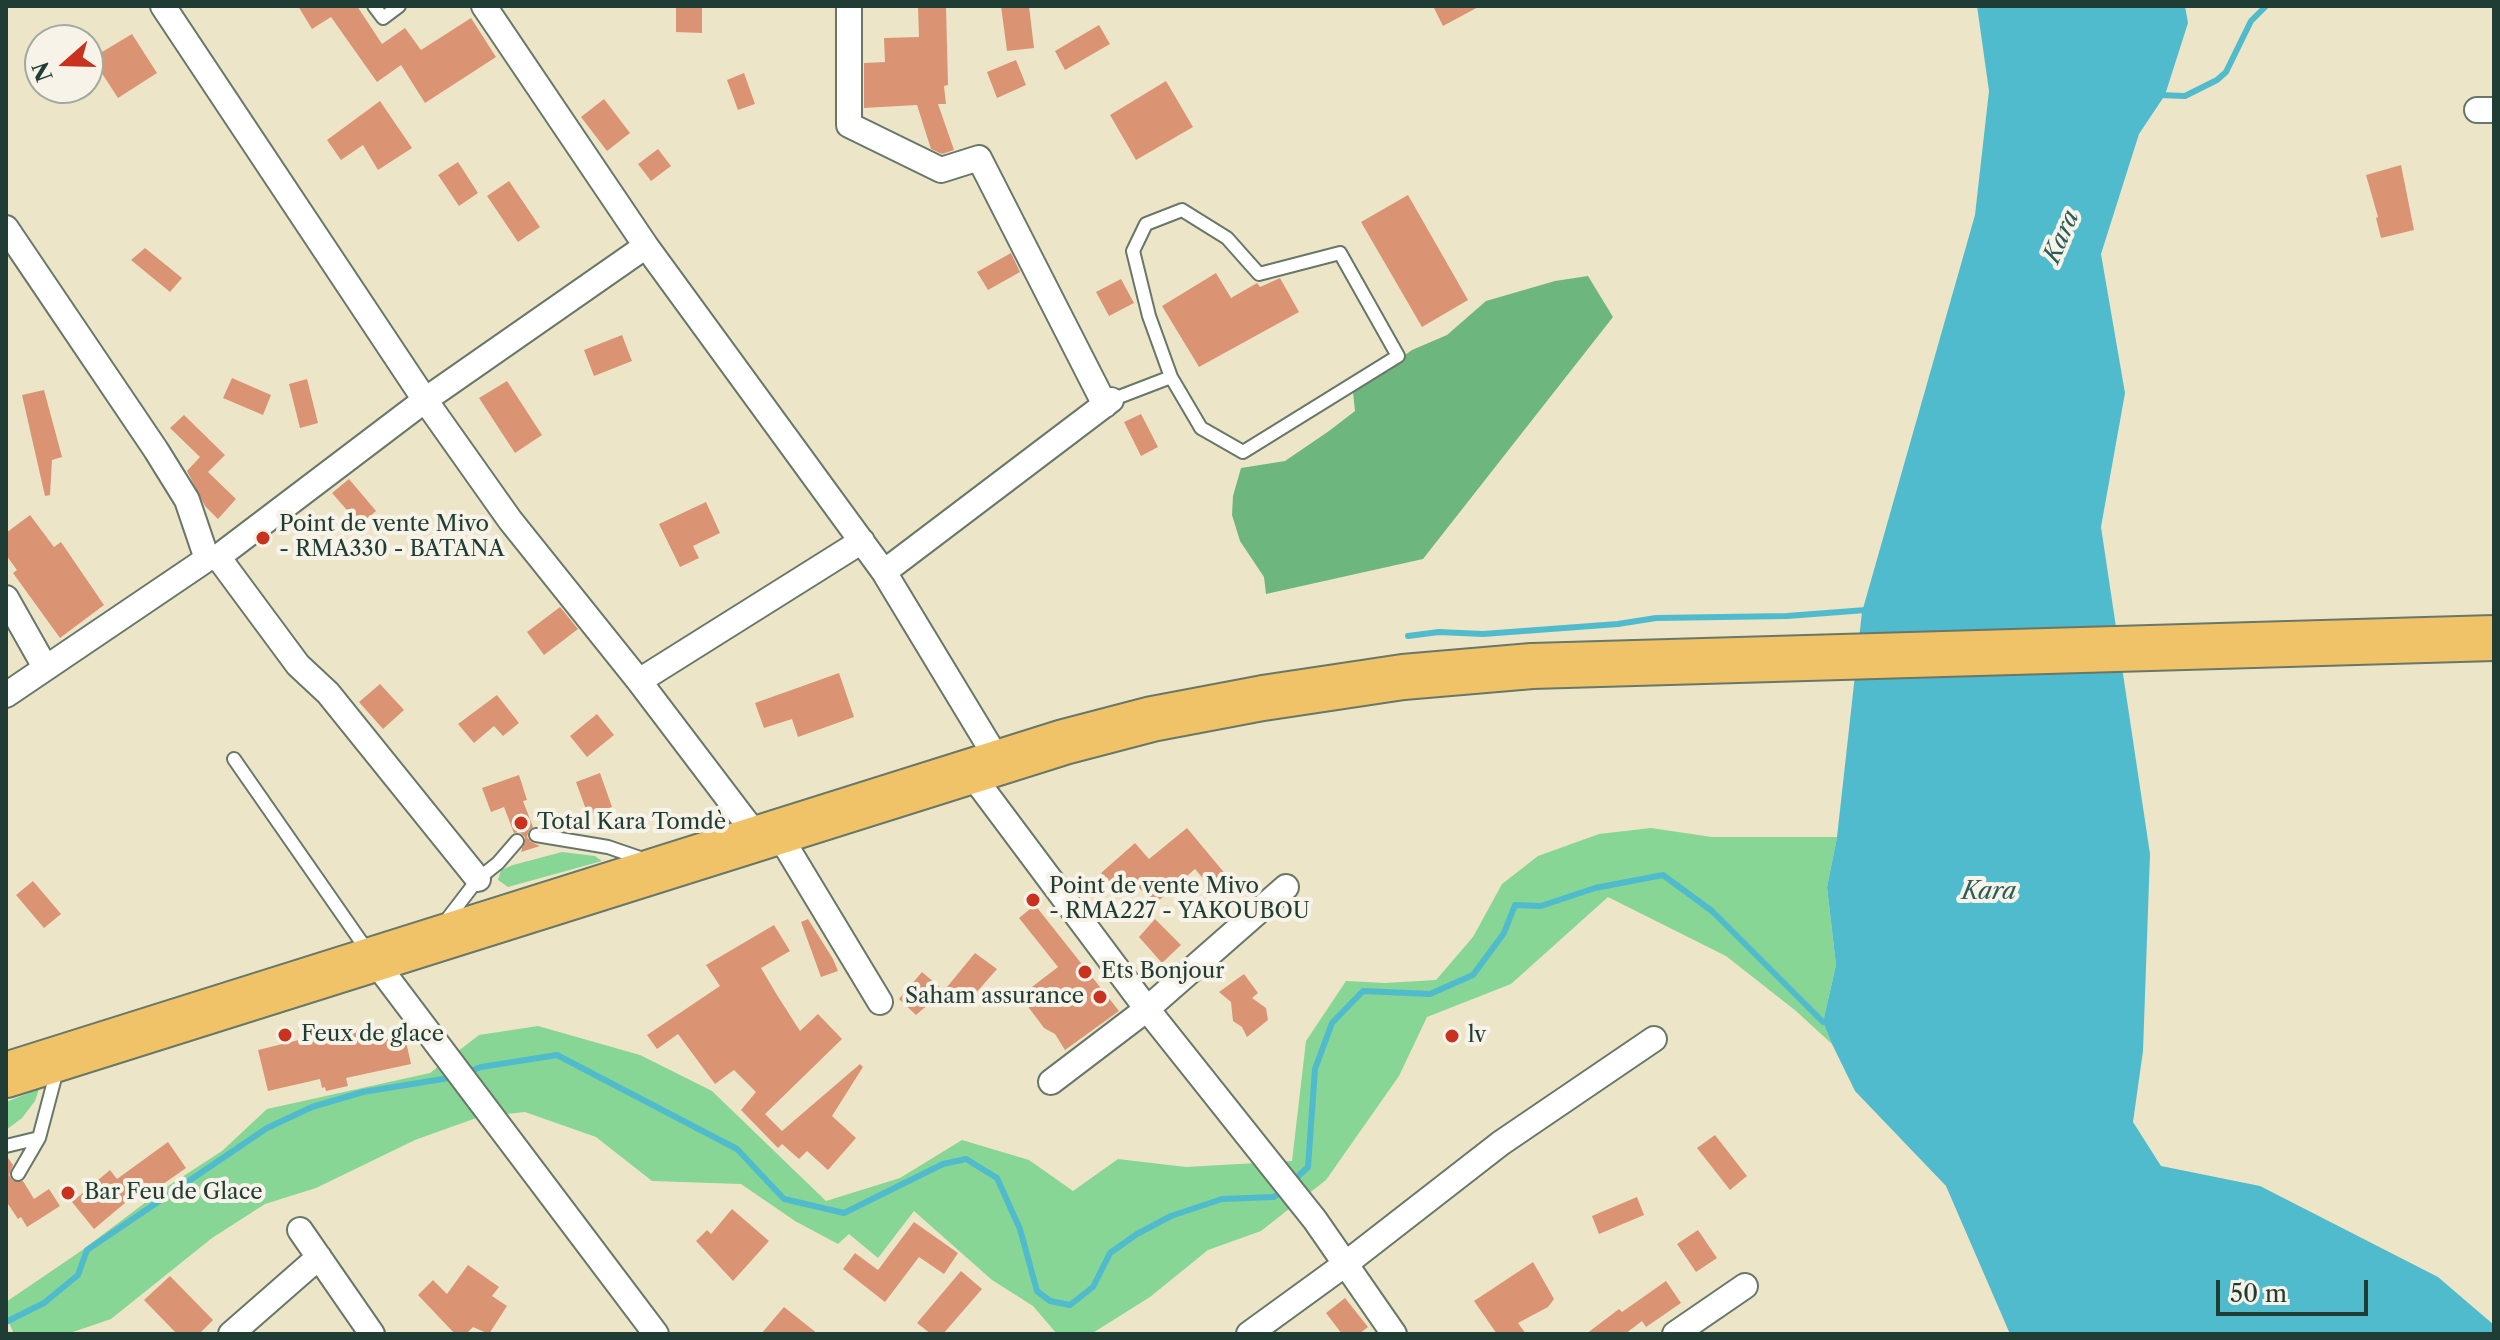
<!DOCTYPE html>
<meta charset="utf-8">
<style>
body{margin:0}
#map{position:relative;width:2500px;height:1340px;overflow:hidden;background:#ede5c8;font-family:"Libre Caslon Text",serif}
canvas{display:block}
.frame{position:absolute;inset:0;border:8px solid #1f3d34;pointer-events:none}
.north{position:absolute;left:24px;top:24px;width:80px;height:80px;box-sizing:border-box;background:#f7f3e8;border:2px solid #a1aaa0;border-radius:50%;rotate:250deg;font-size:22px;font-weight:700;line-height:32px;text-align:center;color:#1f3d34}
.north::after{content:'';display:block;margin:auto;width:28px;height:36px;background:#c8321e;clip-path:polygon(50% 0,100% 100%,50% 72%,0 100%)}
.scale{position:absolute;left:2216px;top:1280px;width:152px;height:36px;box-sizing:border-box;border:4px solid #1f3d34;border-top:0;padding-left:10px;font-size:24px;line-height:28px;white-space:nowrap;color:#1f3d34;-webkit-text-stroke:6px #f7f3e8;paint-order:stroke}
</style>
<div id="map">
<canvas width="2500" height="1340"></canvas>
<div class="frame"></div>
<div class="north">N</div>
<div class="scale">50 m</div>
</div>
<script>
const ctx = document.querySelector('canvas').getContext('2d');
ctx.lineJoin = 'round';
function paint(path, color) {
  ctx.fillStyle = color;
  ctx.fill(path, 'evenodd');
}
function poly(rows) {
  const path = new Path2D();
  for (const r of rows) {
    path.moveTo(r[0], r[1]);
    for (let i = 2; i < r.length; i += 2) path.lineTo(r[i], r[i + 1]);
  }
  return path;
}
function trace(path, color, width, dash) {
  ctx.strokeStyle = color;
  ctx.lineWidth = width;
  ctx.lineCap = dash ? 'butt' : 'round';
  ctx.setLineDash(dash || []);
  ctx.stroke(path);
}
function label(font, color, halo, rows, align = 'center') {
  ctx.font = font + ' "Libre Caslon Text",serif';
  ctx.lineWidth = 8;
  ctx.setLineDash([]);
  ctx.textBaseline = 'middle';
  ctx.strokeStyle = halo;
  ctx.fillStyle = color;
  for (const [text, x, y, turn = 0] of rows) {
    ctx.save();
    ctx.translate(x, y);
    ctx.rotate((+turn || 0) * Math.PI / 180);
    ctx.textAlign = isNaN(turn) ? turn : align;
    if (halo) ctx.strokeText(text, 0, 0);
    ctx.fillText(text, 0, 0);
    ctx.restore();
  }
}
const green = poly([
 [1651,828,1712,837,1837,837,1827,887,1836,965,1823,1022,1832,1044,1796,1011,1726,956,1608,897,1511,984,1427,1017,1399,1076,1326,1180,1261,1231,1208,1250,1150,1297,1091,1334,1057,1334,1033,1306,992,1280,914,1211,878,1258,849,1234,838,1244,795,1221,741,1184,652,1181,596,1137,525,1112,479,1117,415,1140,316,1188,265,1204,212,1238,111,1319,67,1334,14,1334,6,1316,6,1302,81,1251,162,1190,222,1151,267,1109,430,1073,479,1035,538,1026,640,1055,712,1091,826,1201,900,1178,962,1140,1029,1160,1073,1191,1118,1159,1186,1167,1292,1161,1306,1041,1346,981,1385,983,1436,980,1473,937,1502,884,1538,856,1599,834],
 [562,852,595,856,602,861,508,887,498,880,501,870,513,865],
 [39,1089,35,1101,22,1118,6,1130,6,1102]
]);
const forest = poly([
 [1588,276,1613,317,1423,559,1266,594,1264,577,1240,541,1232,515,1233,496,1241,468,1285,461,1329,431,1355,411,1353,392,1412,350,1447,335,1486,301,1555,281]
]);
const water = poly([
 [1977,6,2185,6,2188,23,2165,95,2139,134,2101,254,2125,393,2101,527,2150,854,2143,1051,2133,1122,2161,1166,2260,1186,2438,1277,2494,1325,2494,1334,2010,1334,1946,1186,1855,1091,1832,1044,1823,1022,1836,965,1827,887,1837,837,1862,612,1975,215,1989,91]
]);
const stream = poly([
 [2159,95,2185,96,2217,80,2226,72,2251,21,2266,6],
 [1408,636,1439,632,1483,634,1618,624,1656,618,1787,616,1866,610],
 [465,1073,481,1067,557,1055,737,1149,784,1199,844,1213,943,1164,966,1159,997,1178,1020,1229,1037,1291,1050,1301,1070,1305,1093,1287,1110,1253,1137,1234,1171,1216,1222,1199,1274,1197,1284,1189],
 [1293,1181,1308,1167,1315,1069,1332,1023,1363,991,1430,994,1473,975,1504,933,1515,905,1541,906,1595,888,1663,875,1712,911,1823,1022],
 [6,1322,44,1303,78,1275,87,1250,267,1128,312,1107,363,1092,455,1077]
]);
const building = poly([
 [298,6,357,6,382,44,405,28,421,50,471,18,496,57,425,103,401,65,377,82,331,17,312,29],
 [676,6,702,6,702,33,676,32],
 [918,6,946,6,948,85,944,86,946,104,938,104,954,150,942,154,931,149,917,105,864,108,864,63,885,62,884,38,919,37],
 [1001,6,1029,6,1034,48,1007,51],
 [1433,6,1480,6,1443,26],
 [1099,25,1110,44,1065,70,1055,51],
 [132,34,157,73,118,98,92,58],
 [1016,60,1026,85,997,98,987,72],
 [744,73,755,104,738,110,727,80],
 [1166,81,1193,127,1136,160,1110,115],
 [604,99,630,133,607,151,581,117],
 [380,101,412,148,378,170,363,145,341,160,327,140],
 [658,149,671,166,651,181,638,164],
 [458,162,478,193,459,206,438,175],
 [2401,165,2414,230,2381,238,2376,218,2378,217,2366,175],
 [509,181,540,227,518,242,487,196],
 [1408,195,1468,300,1422,327,1361,222],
 [145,248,182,278,170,292,131,260],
 [1011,253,1020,272,988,290,977,272],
 [1216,273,1231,298,1257,283,1260,287,1280,278,1299,312,1199,367,1162,306],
 [1121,279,1134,303,1109,316,1096,292],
 [622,335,632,361,594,376,584,350],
 [232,378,271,395,263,415,223,398],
 [307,379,318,423,300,428,289,384],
 [507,381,542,435,515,453,479,398],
 [44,390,62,457,52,460,50,495,45,496,22,395],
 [1141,414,1158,447,1141,456,1124,422],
 [184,415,225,455,208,472,236,499,218,519,205,506,187,471,200,457,170,428],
 [349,479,376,511,360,525,332,493],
 [706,502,720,533,693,546,699,558,680,567,659,524],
 [30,515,54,547,61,542,104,605,60,638,13,573,17,570,6,555,6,533],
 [560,607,578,629,544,655,527,632],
 [839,673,854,717,798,737,792,719,764,728,755,703],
 [380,684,404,710,383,729,359,702],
 [497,695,519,723,503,736,494,726,474,743,458,724],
 [597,714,614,735,587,757,570,736],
 [600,773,612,807,588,815,576,782],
 [519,775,527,800,523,801,533,827,529,830,527,837,531,842,540,846,521,852,525,837,519,832,514,833,504,807,491,812,482,788],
 [1187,828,1227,876,1212,889,1195,869,1156,903,1130,880,1118,891,1101,873,1135,843,1149,859],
 [33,881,61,914,44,928,16,895],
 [1035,905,1119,1011,1065,1050,1055,1034,1044,1028,1020,996,1058,967,1019,918],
 [808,919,833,959,838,971,821,977,801,922],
 [1155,919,1181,945,1162,963,1139,937],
 [774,925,790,951,761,968,777,995,800,1031,818,1014,842,1039,765,1114,782,1131,860,1064,863,1067,832,1116,856,1138,828,1170,807,1151,799,1159,782,1144,778,1148,741,1110,756,1092,734,1070,715,1084,678,1034,657,1049,647,1035,720,986,706,965],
 [975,953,997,969,968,1002,947,987],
 [922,972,944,991,916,1015,899,999],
 [1244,974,1258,993,1252,998,1266,1008,1268,1020,1247,1037,1242,1027,1233,1021,1231,1002,1219,992],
 [379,1025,382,1040,401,1037,407,1046,411,1064,346,1078,348,1086,326,1091,325,1087,322,1088,320,1079,268,1091,258,1050,311,1037,310,1034,338,1028,339,1034],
 [1715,1135,1747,1176,1730,1190,1697,1148],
 [168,1142,186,1168,149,1194,144,1187,94,1229,72,1202,110,1170,117,1179],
 [6,1155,13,1165,9,1175,13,1181,23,1181,34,1199,49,1189,60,1206,27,1227,21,1217,18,1219,6,1201],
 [1637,1197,1644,1215,1599,1234,1592,1216],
 [732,1209,769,1241,733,1281,696,1241,707,1230,711,1234],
 [914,1222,958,1253,944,1274,919,1257,885,1302,843,1269,855,1253,878,1270],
 [1698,1230,1717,1258,1696,1272,1677,1244],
 [1533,1262,1554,1299,1548,1307,1518,1323,1526,1334,1497,1334,1474,1301],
 [468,1265,499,1287,492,1296,507,1306,489,1334,473,1327,466,1334,455,1334,418,1295,433,1280,447,1294],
 [961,1271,982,1289,943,1334,931,1334,917,1323],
 [170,1276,213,1320,199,1334,177,1334,144,1300],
 [1666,1281,1681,1303,1646,1327,1642,1321,1625,1334,1586,1334,1619,1309,1622,1312],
 [1345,1298,1368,1327,1359,1334,1342,1334,1326,1313],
 [784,1307,818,1334,761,1334]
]);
const lane = poly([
 [374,6,383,18,399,6],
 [1111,400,1171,377,1149,316,1133,251,1146,224,1182,210,1227,238,1259,274,1340,253,1398,356,1243,452,1201,428,1171,377],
 [234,759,369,953],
 [536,835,608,847,646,860],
 [445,922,478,879,498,863,517,841],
 [6,1146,39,1138,57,1070],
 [18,1174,39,1138]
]);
const street = poly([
 [163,6,425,400,510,520,639,681,759,839],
 [484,6,646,246,884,572,999,762],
 [849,6,849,125,941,170,979,158,1105,405],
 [2477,110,2494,110],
 [6,228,156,450,187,500,207,559],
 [218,557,298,665,328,693,478,879],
 [884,572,1111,400],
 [6,598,45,667],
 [639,681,862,541],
 [6,695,207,559,218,557,425,400,646,246],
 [969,771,1147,1009,1315,1220,1394,1334],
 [778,833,880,1002],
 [373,959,656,1334],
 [1051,1082,1147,1009,1286,887],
 [300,1230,372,1334],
 [231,1334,319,1257],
 [1249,1334,1344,1265,1501,1143,1654,1039],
 [1675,1334,1745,1286]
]);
const highway = poly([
 [6,1075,1064,742,1152,719,1263,698,1403,677,1532,666,2494,638]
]);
const markers = [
 [263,538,8,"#c8321e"],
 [521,823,8,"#c8321e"],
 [1033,900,8,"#c8321e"],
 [1085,972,8,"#c8321e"],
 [1100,997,8,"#c8321e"],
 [285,1035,8,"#c8321e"],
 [1452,1036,8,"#c8321e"],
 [68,1193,8,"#c8321e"]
];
const poiNames = [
 ["Point de vente Mivo",279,525],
 ["- RMA330 - BATANA",279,550],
 ["Total Kara Tomdè",537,823],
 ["Point de vente Mivo",1049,887],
 ["- RMA227 - YAKOUBOU",1049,912],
 ["Ets Bonjour",1101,972],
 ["Saham assurance",1084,997,"right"],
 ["Feux de glace",301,1035],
 ["lv",1468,1036],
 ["Bar Feu de Glace",84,1193]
];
const waterNames = [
 ["Kara",2062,237,-67],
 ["Kara",1989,892]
];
paint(green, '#87d695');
paint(forest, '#6db77e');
paint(water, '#50bbcd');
trace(stream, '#50bbcd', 6);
paint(building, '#db9473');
trace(lane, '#677868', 16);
trace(street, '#677868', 28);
trace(highway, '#677868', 48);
trace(lane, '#fff', 12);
trace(street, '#fff', 24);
trace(highway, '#f1c369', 44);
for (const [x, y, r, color] of markers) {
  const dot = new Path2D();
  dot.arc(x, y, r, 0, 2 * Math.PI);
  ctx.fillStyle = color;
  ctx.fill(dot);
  trace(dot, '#f7f3e8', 3);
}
label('22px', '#1f3d34', '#f7f3e8', poiNames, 'left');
label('italic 24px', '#2b5c5a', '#f7f3e8', waterNames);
</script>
